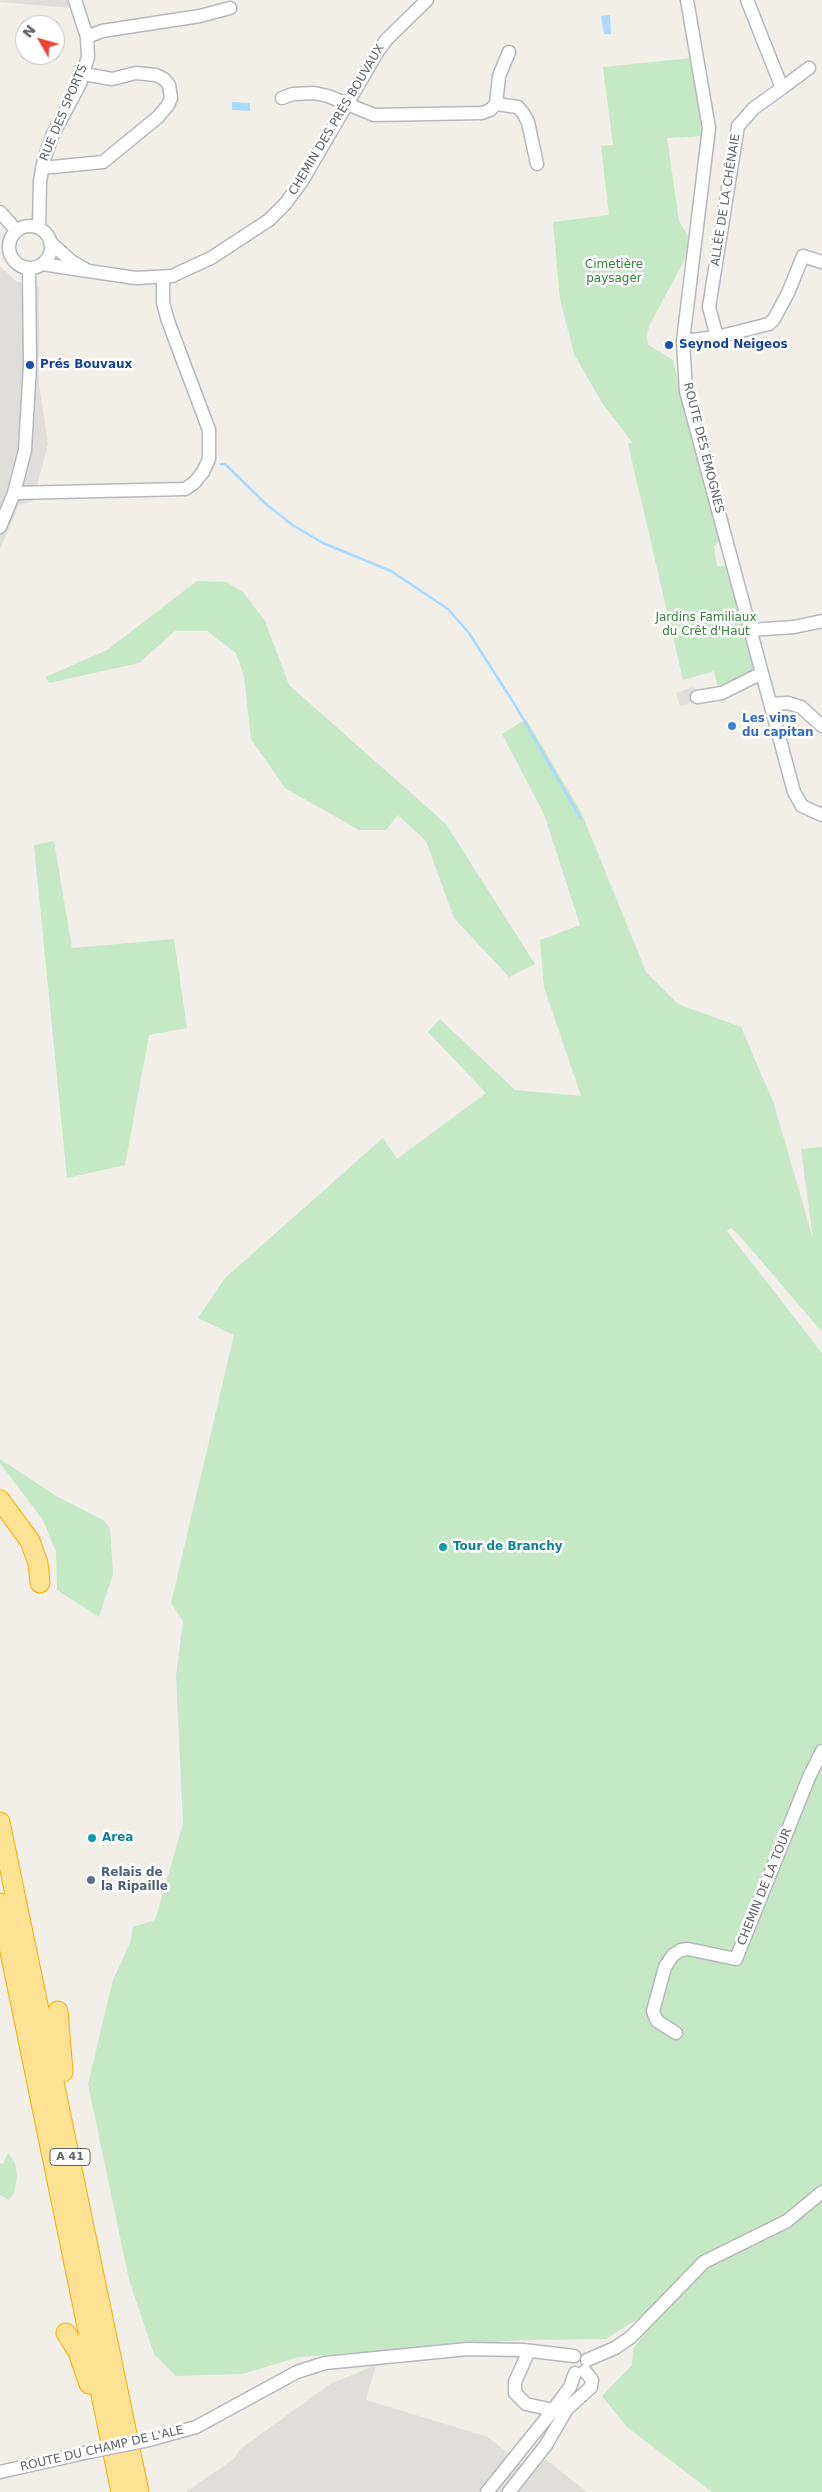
<!DOCTYPE html>
<meta charset="utf-8">
<style>
body{margin:0}
#map{position:relative;width:822px;height:2492px;overflow:hidden;background:#f1efe8;font-family:"DejaVu Sans",sans-serif}
canvas{display:block}
.north{position:absolute;left:15px;top:15px;width:50px;height:50px;box-sizing:border-box;background:#fff;border:1px solid #bfc1c3;border-radius:50%;rotate:308deg;font-size:14px;font-weight:700;line-height:20px;text-align:center;color:#5f6368}
.north::after{content:'';display:block;margin:auto;width:18px;height:22px;background:#ea4335;clip-path:polygon(50% 0,100% 100%,50% 72%,0 100%)}
</style>
<div id="map">
<canvas width="822" height="2492"></canvas>
<div class="north">N</div>
</div>
<script>
const ctx = document.querySelector('canvas').getContext('2d');
ctx.lineJoin = 'round';
function paint(path, color) {
  ctx.fillStyle = color;
  ctx.fill(path, 'evenodd');
}
function poly(rows) {
  const path = new Path2D();
  for (const r of rows) {
    if (r.length === 3) {
      path.moveTo(r[0] + r[2], r[1]);
      path.arc(r[0], r[1], r[2], 0, 2 * Math.PI);
      continue;
    }
    path.moveTo(r[0], r[1]);
    for (let i = 2; i < r.length; i += 2) path.lineTo(r[i], r[i + 1]);
  }
  return path;
}
function trace(path, color, width, dash) {
  ctx.strokeStyle = color;
  ctx.lineWidth = width;
  ctx.lineCap = dash ? 'butt' : 'round';
  ctx.setLineDash(dash || []);
  ctx.stroke(path);
}
function label(font, color, halo, rows, align = 'center') {
  ctx.font = font + ' "DejaVu Sans",sans-serif';
  ctx.lineWidth = 5;
  ctx.setLineDash([]);
  ctx.textBaseline = 'middle';
  ctx.strokeStyle = halo;
  ctx.fillStyle = color;
  for (const [text, x, y, turn = 0] of rows) {
    ctx.save();
    ctx.translate(x, y);
    ctx.rotate((+turn || 0) * Math.PI / 180);
    ctx.textAlign = isNaN(turn) ? turn : align;
    if (halo) ctx.strokeText(text, 0, 0);
    ctx.fillText(text, 0, 0);
    ctx.restore();
  }
}
const industrial = poly([
 [0,0,69,0,70,8,0,2],
 [0,266,16,281,39,287,39,384,48,444,33,501,19,505,0,549],
 [694,687,698,700,680,706,676,693],
 [376,2365,366,2400,488,2437,532,2473,545,2459,587,2492,186,2492,235,2458,239,2450,330,2384]
]);
const green = poly([
 [692,58,703,136,667,138,679,221,688,236,686,257,650,324,647,334,648,345,673,360,687,423,720,539,714,547,717,566,728,566,755,671,718,689,714,671,683,680,628,444,632,442,602,403,574,354,560,299,553,222,609,215,601,146,613,145,603,67],
 [197,581,226,582,243,592,265,621,289,685,446,824,535,964,509,977,454,918,426,841,398,815,386,830,359,830,285,788,251,739,244,676,236,653,207,631,175,631,139,663,49,683,46,677,107,650],
 [526,719,582,814,646,972,678,1004,741,1027,774,1104,813,1239,801,1149,822,1147,822,1332,739,1235,731,1228,727,1231,822,1353,822,2492,712,2492,627,2427,602,2396,632,2365,633,2348,649,2329,642,2316,606,2339,520,2340,299,2357,242,2374,176,2376,154,2354,129,2280,88,2084,113,1980,130,1943,133,1927,155,1920,183,1824,176,1676,183,1622,171,1603,234,1335,198,1318,225,1278,383,1138,397,1159,486,1093,428,1032,440,1019,515,1090,581,1096,544,987,540,940,580,925,544,814,502,734],
 [54,841,72,948,174,939,187,1028,149,1035,125,1165,67,1178,34,845],
 [0,1459,56,1496,103,1520,110,1528,113,1574,99,1617,57,1590,56,1552,43,1520,0,1463],
 [8,2153,15,2163,17,2176,14,2193,9,2200,0,2195,0,2163,3,2164]
]);
const water = poly([
 [610,15,611,34,604,34,601,16],
 [232,102,250,103,250,111,232,110]
]);
const stream = poly([
 [221,464,225,464,267,505,294,526,323,543,391,571,448,609,469,633,515,705,581,819]
]);
const minor = poly([
 [687,0,709,128,683,341,686,391,794,792,802,806,822,815],
 [87,37,102,31,200,16,230,8],
 [782,88,809,68],
 [282,98,293,94,314,93,328,96,374,115,482,113,490,110,496,104,499,76,509,52],
 [496,104,518,107,523,113,528,122,537,164],
 [42,168,103,162,158,117,168,105,171,98,169,85,164,79,156,75,136,73,112,79,84,74],
 [0,212,17,231],
 [30,247,21],
 [39,228,40,181,44,159,53,134,80,84,88,57,87,37,75,0],
 [42,264,88,271,71,261,50,242],
 [88,271,136,278,172,276,211,258,269,220,285,204,302,181,378,51,387,39,427,0],
 [717,337,709,307,738,126,754,108,782,88,747,0],
 [683,341,717,337,769,324,774,319,788,293,803,256,822,262],
 [14,493,185,489,194,483,203,472,209,459,209,430,168,321,163,303,163,278],
 [0,527,14,493,25,450,30,365,29,268],
 [750,630,794,627,822,621],
 [697,697,722,693,762,673],
 [771,704,788,703,801,707,822,726],
 [676,2033,657,2021,653,2011,665,1967,673,1955,681,1950,688,1949,736,1959,809,1777,822,1751],
 [527,2355,515,2382,515,2393,526,2404,553,2410],
 [587,2360,615,2348,631,2337,704,2262,787,2221,822,2192],
 [149,2440,196,2427,297,2372,325,2363,468,2349,523,2350,574,2356],
 [0,2472,89,2452],
 [487,2492,553,2410,570,2387,575,2373],
 [509,2492,546,2445,567,2409,591,2387,592,2380,585,2371]
]);
const highway = poly([
 [0,1500,30,1541,38,1563,40,1583],
 [0,1822,139,2492],
 [0,1903,121,2492],
 [58,2011,63,2072],
 [66,2333,78,2352,89,2384]
]);
const minorBridge = poly([
 [89,2452,149,2440]
]);
const markers = [
 [669,345,5,"#1a4fb4"],
 [30,365,5,"#1a4fb4"],
 [732,726,5,"#3f7fe0"],
 [443,1547,5,"#0f9aa8"],
 [92,1838,5,"#0f9aa8"],
 [91,1880,5,"#5c6f8a"]
];
const shields = [
 [70,2157,40]
];
const shieldNames = [
 ["A 41",70,2157]
];
const streetNames = [
 ["RUE DES SPORTS",64,113,-67],
 ["CHEMIN DES PRÉS BOUVAUX",337,120,-59],
 ["ALLÉE DE LA CHÊNAIE",726,200,-81],
 ["ROUTE DES ÉMOGNES",703,448,76],
 ["CHEMIN DE LA TOUR",765,1887,-68],
 ["ROUTE DU CHAMP DE L'ALE",102,2449,-13]
];
const parkNames = [
 ["Cimetière",614,265],
 ["paysager",614,279],
 ["Jardins Familiaux",706,618],
 ["du Crêt d'Haut",706,632]
];
const transitNames = [
 ["Seynod Neigeos",679,345],
 ["Prés Bouvaux",40,365]
];
const shopNames = [
 ["Les vins",742,719],
 ["du capitan",742,733]
];
const cultureNames = [
 ["Tour de Branchy",453,1547],
 ["Area",102,1838]
];
const serviceNames = [
 ["Relais de",101,1873],
 ["la Ripaille",101,1887]
];
paint(industrial, '#e0deda');
paint(green, '#c5e8c5');
paint(water, '#aadaff');
trace(stream, '#aadaff', 2.5);
trace(minor, '#b5b8bc', 15);
trace(highway, '#f9ab00', 21);
trace(minor, '#fff', 12);
trace(highway, '#fde293', 19);
trace(minorBridge, '#b5b8bc', 15, []);
trace(minorBridge, '#fff', 12);
for (const [x, y, r, color] of markers) {
  const dot = new Path2D();
  dot.arc(x, y, r, 0, 2 * Math.PI);
  ctx.fillStyle = color;
  ctx.fill(dot);
  trace(dot, '#fff', 2);
}
for (const [x, y, w] of shields) {
  const box = new Path2D();
  box.roundRect(x - w / 2, y - 8.5, w, 17, 4);
  ctx.fillStyle = '#fff';
  ctx.fill(box);
  trace(box, '#5f6368', 1);
}
label('bold 11px', '#5f6368', null, shieldNames);
label('12px', '#5f6368', '#fff', streetNames);
label('12px', '#348238', '#fff', parkNames);
label('bold 12px', '#164399', '#fff', transitNames, 'left');
label('bold 12px', '#366cbe', '#fff', shopNames, 'left');
label('bold 12px', '#0d838f', '#fff', cultureNames, 'left');
label('bold 12px', '#4e5e75', '#fff', serviceNames, 'left');
</script>
